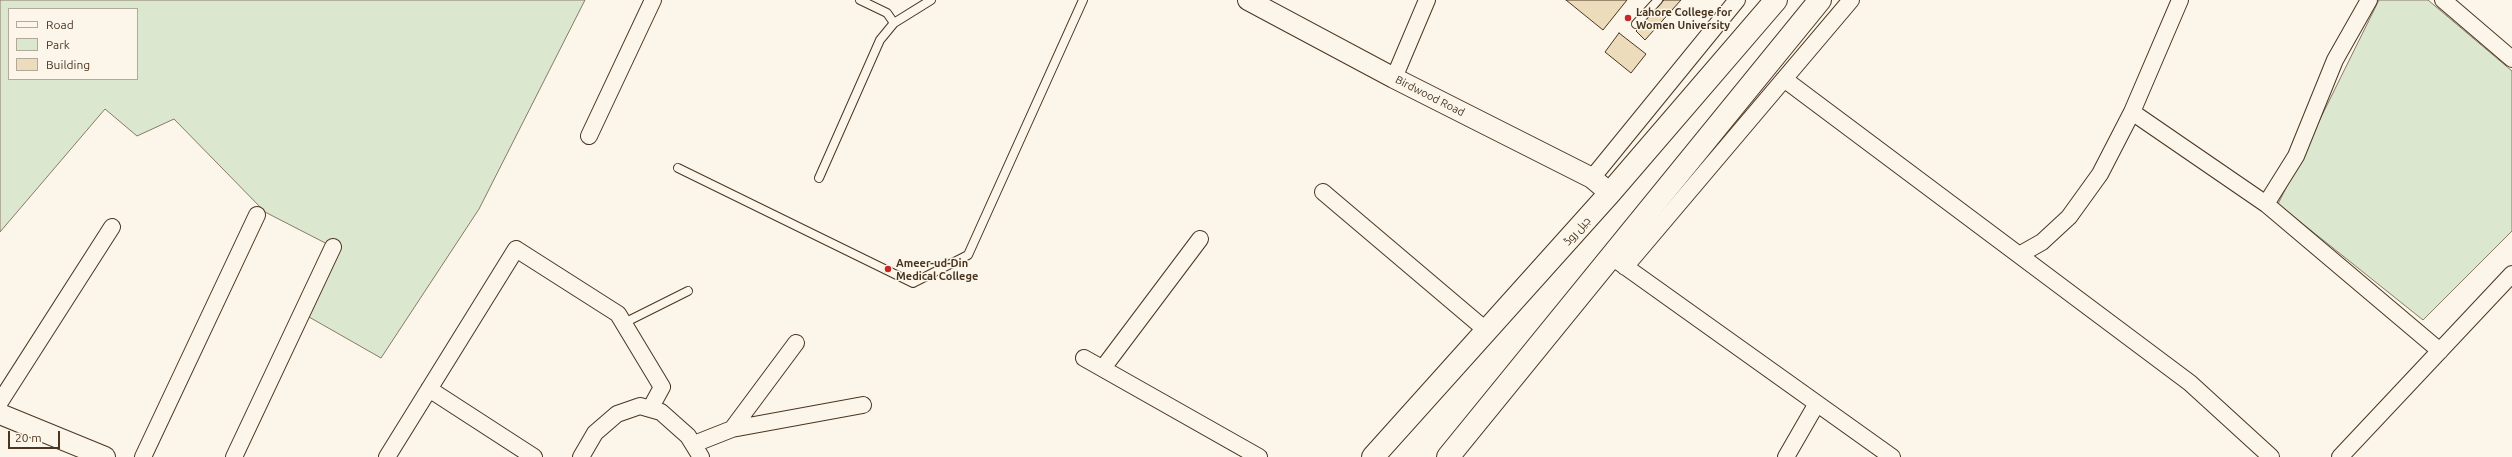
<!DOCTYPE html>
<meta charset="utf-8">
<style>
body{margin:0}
#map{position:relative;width:2512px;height:457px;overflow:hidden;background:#fbf6e9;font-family:Ubuntu,sans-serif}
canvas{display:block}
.legend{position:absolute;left:8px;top:8px;width:130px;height:72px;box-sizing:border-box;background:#fbf6e9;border:1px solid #b4a999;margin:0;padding:5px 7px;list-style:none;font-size:12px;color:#4a3520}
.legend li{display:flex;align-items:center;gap:8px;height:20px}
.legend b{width:20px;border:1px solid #b4a999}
.scale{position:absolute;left:8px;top:431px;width:52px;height:18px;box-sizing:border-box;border:2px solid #4a3520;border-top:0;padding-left:5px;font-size:12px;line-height:14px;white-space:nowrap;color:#4a3520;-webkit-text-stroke:3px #fbf6e9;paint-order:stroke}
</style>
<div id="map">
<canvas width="2512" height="457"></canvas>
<ul class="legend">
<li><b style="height:5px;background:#fbf6e9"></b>Road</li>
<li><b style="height:11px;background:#dce7d0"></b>Park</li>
<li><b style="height:11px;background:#ecdcbc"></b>Building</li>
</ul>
<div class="scale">20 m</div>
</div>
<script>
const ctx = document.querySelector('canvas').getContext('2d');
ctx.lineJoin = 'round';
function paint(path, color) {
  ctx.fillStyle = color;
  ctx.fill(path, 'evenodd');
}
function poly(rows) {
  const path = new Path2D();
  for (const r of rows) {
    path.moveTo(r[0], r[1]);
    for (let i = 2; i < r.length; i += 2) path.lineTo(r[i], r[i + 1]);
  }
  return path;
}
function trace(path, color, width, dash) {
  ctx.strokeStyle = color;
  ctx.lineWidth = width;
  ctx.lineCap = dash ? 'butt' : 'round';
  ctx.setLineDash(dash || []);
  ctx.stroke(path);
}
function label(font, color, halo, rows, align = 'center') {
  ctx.font = font + ' Ubuntu,Cairo,sans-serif';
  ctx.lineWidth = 3;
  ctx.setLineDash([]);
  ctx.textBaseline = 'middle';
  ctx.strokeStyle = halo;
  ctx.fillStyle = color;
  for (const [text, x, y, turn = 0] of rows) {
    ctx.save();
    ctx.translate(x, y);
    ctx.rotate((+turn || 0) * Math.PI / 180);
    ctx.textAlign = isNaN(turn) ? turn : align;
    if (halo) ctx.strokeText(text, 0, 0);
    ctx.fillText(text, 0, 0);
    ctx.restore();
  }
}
const green = poly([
 [0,0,585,0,479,209,381,358,302,313,333,247,265,212,174,119,137,136,105,109,0,232,0,0],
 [9,9,137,9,137,79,9,79,9,9],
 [2379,0,2428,0,2512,71,2512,231,2423,320,2278,204,2379,0]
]);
const building = poly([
 [1566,0,1627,0,1603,30,1566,0],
 [1664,0,1681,0,1645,40,1636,31,1664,0],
 [1619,33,1646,54,1631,73,1605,52,1619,33]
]);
const service = poly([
 [860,0,887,13,894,23],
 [1636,24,1658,0],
 [678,168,913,283,968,255,1083,0],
 [819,178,880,40,894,23,931,0],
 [624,323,688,291]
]);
const minor = poly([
 [2443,0,2512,59],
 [1394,78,1427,0],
 [1784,79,2190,383,2271,457],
 [2132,112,2266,204,2440,351],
 [589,136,653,0],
 [1592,178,1737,0],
 [1323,192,1487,331],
 [2266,204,2296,156,2335,60,2369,0],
 [2019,255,2042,242,2069,217,2100,174,2132,112,2180,0],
 [1616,260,1892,457],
 [1625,267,1851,0],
 [1084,358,1259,457],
 [1103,368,1200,239],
 [429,389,534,457],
 [0,402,112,227],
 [732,429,863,405],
 [694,444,732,429,796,343],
 [143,457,257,215],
 [234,457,333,247],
 [387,457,516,249,618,314,662,387,650,409],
 [581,457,595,433,617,414,640,406,661,412,688,436,701,457],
 [1786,457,1816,405],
 [2340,457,2512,274]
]);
const tertiary = poly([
 [1248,0,1394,78,1592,178,1610,193],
 [0,414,105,457]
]);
const secondary = poly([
 [1373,457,1610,193,1776,0],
 [1448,457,1820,0]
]);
const markers = [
 [1628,18,4,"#c62828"],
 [888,269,4,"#c62828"]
];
const poiNames = [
 ["Lahore College for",1636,12],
 ["Women University",1636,25],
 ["Ameer-ud-Din",896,263],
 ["Medical College",896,276]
];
const streetNames = [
 ["Birdwood Road",1430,96,27],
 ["جیل روڈ",1577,231,-48]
];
paint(green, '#dce7d0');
trace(green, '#887966', 1);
paint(building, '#ecdcbc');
trace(building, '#4a3520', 1);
trace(service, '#4a3520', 10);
trace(minor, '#4a3520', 18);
trace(tertiary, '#4a3520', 22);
trace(secondary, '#4a3520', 24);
trace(service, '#fbf6e9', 8);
trace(minor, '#fbf6e9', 16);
trace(tertiary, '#fbf6e9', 20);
trace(secondary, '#fbf6e9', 22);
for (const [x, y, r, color] of markers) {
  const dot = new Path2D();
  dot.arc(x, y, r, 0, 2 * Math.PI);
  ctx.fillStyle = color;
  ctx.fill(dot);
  trace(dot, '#fbf6e9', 1.5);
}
label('bold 11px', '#4a3520', '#fbf6e9', poiNames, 'left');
label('11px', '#4a3520', '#fbf6e9', streetNames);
</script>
